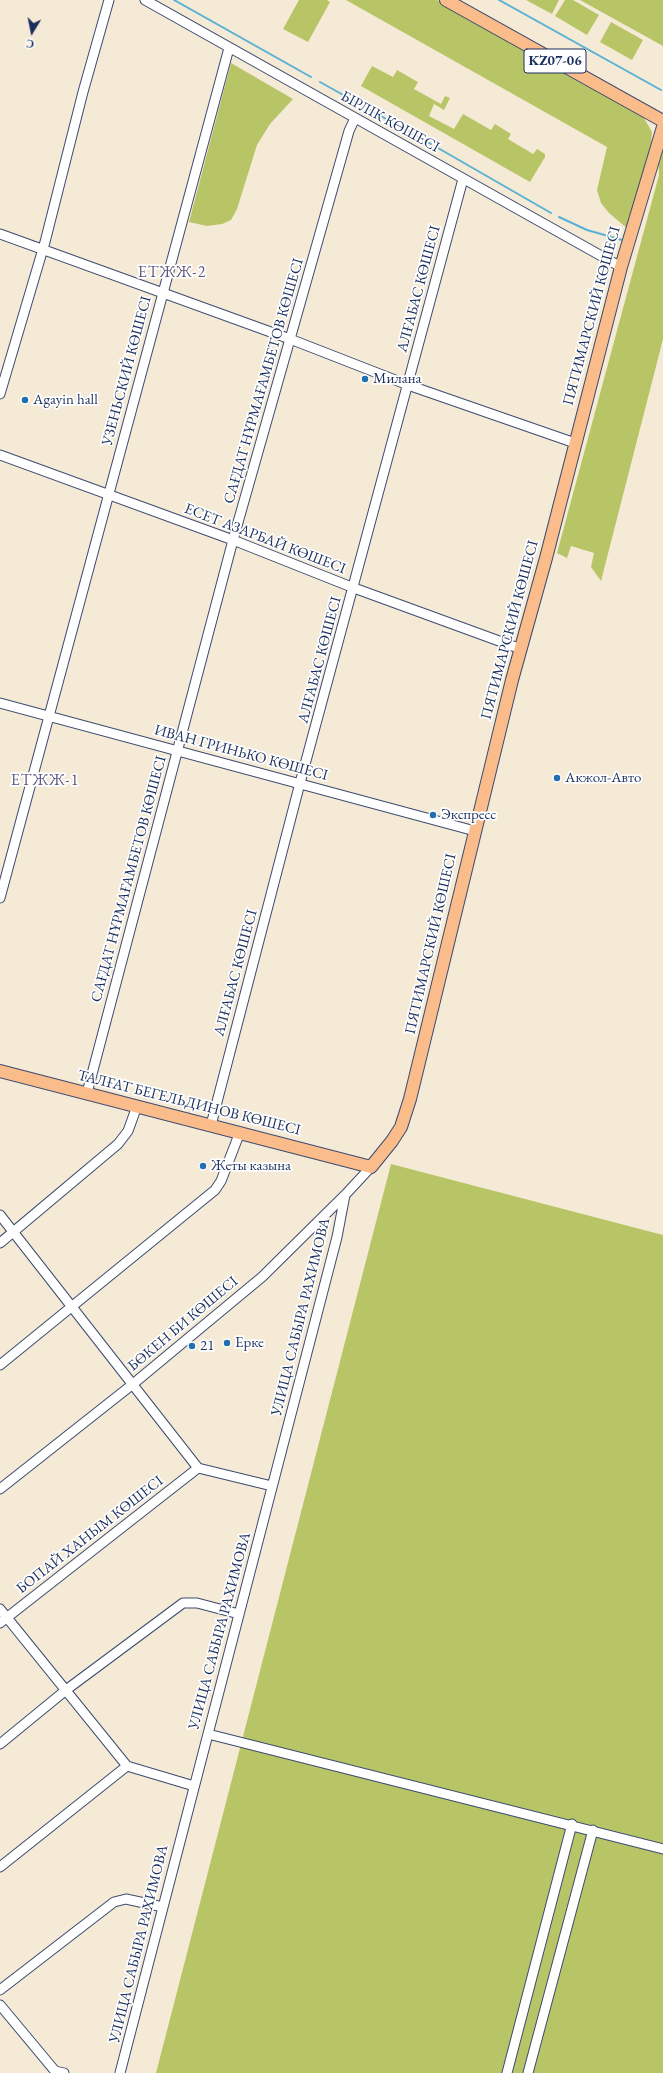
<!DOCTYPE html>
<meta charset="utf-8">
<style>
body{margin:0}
#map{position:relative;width:663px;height:2073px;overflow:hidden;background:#f5ead5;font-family:"EB Garamond",serif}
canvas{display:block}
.north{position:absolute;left:12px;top:12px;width:40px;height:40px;-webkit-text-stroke:3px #fff;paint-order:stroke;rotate:190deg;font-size:11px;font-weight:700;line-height:16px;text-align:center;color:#1b2f5e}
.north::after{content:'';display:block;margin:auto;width:14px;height:18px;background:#1b2f5e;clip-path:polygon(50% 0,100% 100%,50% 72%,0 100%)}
</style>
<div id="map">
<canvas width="663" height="2073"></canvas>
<div class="north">С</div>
</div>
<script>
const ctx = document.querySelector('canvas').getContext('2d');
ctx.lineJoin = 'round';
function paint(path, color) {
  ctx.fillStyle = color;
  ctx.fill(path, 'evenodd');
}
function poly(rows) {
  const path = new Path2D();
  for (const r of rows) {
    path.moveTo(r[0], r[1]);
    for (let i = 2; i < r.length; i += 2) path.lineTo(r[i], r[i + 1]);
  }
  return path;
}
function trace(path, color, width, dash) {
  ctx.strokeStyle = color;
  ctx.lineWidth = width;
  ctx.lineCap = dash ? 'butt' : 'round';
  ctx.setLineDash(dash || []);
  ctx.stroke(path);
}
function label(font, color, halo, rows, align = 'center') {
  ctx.font = font + ' "EB Garamond",serif';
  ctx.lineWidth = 3.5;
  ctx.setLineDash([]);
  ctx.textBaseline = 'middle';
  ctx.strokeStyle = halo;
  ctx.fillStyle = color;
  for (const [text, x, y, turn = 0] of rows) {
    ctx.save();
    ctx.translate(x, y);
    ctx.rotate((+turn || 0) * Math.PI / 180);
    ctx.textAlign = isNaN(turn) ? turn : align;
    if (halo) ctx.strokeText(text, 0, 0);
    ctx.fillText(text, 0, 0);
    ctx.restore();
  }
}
const green = poly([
 [299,0,327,0,330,2,308,42,283,29],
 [346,0,437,0,640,111,652,132,651,143,628,229,609,213,601,203,597,190,607,147],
 [526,0,559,0,552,14],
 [565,0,573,0,599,15,587,35,555,16],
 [580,0,663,0,663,46],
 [611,22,643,40,632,60,600,42],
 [231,63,293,99,270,124,257,145,237,209,231,220,222,224,207,226,189,222],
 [372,66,393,77,397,70,418,82,414,89,441,104,445,96,450,98,444,110,434,104,429,116,454,129,463,114,491,130,495,124,511,134,508,139,533,154,537,149,545,154,545,157,530,182,361,86],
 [663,142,663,339,601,581,591,567,594,553,571,546,567,558,557,553,659,175,658,155],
 [391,1164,663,1235,663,2073,156,2073]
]);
const stream = poly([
 [174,0,311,77],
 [499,0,661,90],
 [320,82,431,144],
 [438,148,551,213],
 [559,217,587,230,622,240]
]);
const minor = poly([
 [145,0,621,267],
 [0,234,290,339,408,385,575,443],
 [0,394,45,242,83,92,109,0],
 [0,455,233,540,354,588,521,649],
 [0,703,475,831],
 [0,898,229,48],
 [87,1093,233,540,349,131,355,118],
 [211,1125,300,783,463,179],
 [0,1215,198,1468,272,1486],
 [0,1243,118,1144,128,1131,137,1106],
 [0,1365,215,1190,221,1181,240,1132],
 [0,1489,133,1384,262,1277,345,1195,371,1167],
 [0,1609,127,1766,194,1786],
 [0,1623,198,1468],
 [208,1734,663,1849],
 [0,1744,66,1690,183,1603,197,1603,239,1614],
 [0,1867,127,1766],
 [0,1990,114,1902,126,1899,163,1907],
 [0,2005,55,2071,64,2073],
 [120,2073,337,1237,345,1195],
 [507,2073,572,1824],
 [528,2073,593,1830]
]);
const major = poly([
 [446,0,663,121],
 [0,1071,371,1167,392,1141,401,1127,410,1099,512,680,546,558,621,267,663,127]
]);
const markers = [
 [365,379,4,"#1f6fb2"],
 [25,400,4,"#1f6fb2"],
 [557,778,4,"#1f6fb2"],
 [433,815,4,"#1f6fb2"],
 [203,1166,4,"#1f6fb2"],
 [227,1343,4,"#1f6fb2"],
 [192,1346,4,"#1f6fb2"]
];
const shields = [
 [555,61,62]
];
const shieldNames = [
 ["KZ07-06",555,61]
];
const streetNames = [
 ["БІРЛІК КӨШЕСІ",390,122,29],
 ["АЛҒАБАС КӨШЕСІ",419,289,-75],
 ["ПЯТИМАРСКИЙ КӨШЕСІ",592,316,-75],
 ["УЗЕНЬСКИЙ КӨШЕСІ",127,371,-75],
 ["САҒДАТ НҰРМАҒАМБЕТОВ КӨШЕСІ",264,381,-74],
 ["ЕСЕТ АЗАРБАЙ КӨШЕСІ",265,539,21],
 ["ПЯТИМАРСКИЙ КӨШЕСІ",510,630,-75],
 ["АЛҒАБАС КӨШЕСІ",320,660,-75],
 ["ИВАН ГРИНЬКО КӨШЕСІ",241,753,15],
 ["САҒДАТ НҰРМАҒАМБЕТОВ КӨШЕСІ",129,879,-75],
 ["ПЯТИМАРСКИЙ КӨШЕСІ",431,944,-77],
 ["АЛҒАБАС КӨШЕСІ",236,973,-75],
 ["ТАЛҒАТ БЕГЕЛЬДИНОВ КӨШЕСІ",189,1103,14],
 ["УЛИЦА САБЫРА РАХИМОВА",301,1317,-76],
 ["БӨКЕН БИ КӨШЕСІ",183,1324,-40],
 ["БОПАЙ ХАНЫМ КӨШЕСІ",90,1535,-38],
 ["УЛИЦА САБЫРА РАХИМОВА",220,1631,-75],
 ["УЛИЦА САБЫРА РАХИМОВА",139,1944,-76]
];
const poiNames = [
 ["Милана",373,379],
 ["Agayin hall",33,400],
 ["Акжол-Авто",565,778],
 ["Экспресс",441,815],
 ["Жеты казына",211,1166],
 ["Ерке",235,1343],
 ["21",200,1346]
];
const neighbourhoodNames = [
 ["ЕТЖЖ-2",172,273],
 ["ЕТЖЖ-1",45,781]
];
paint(green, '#b8c567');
trace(stream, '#59b2d6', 2);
trace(minor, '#3c4b70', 11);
trace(major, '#3c4b70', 14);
trace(minor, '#fff', 9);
trace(major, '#f9bc8a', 12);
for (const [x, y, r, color] of markers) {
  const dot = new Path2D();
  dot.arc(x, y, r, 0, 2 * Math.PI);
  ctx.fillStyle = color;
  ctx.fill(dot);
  trace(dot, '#fff', 1.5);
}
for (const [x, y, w] of shields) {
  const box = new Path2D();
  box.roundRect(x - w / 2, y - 12, w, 24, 3);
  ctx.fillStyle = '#fff';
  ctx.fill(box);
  trace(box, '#1b2f5e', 1);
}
label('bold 14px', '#1b2f5e', null, shieldNames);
label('15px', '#1b2f5e', '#fff', streetNames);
label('15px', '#1b2f5e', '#fff', poiNames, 'left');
ctx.letterSpacing = '1px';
label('16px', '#61587f', '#fff', neighbourhoodNames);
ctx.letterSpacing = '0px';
</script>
